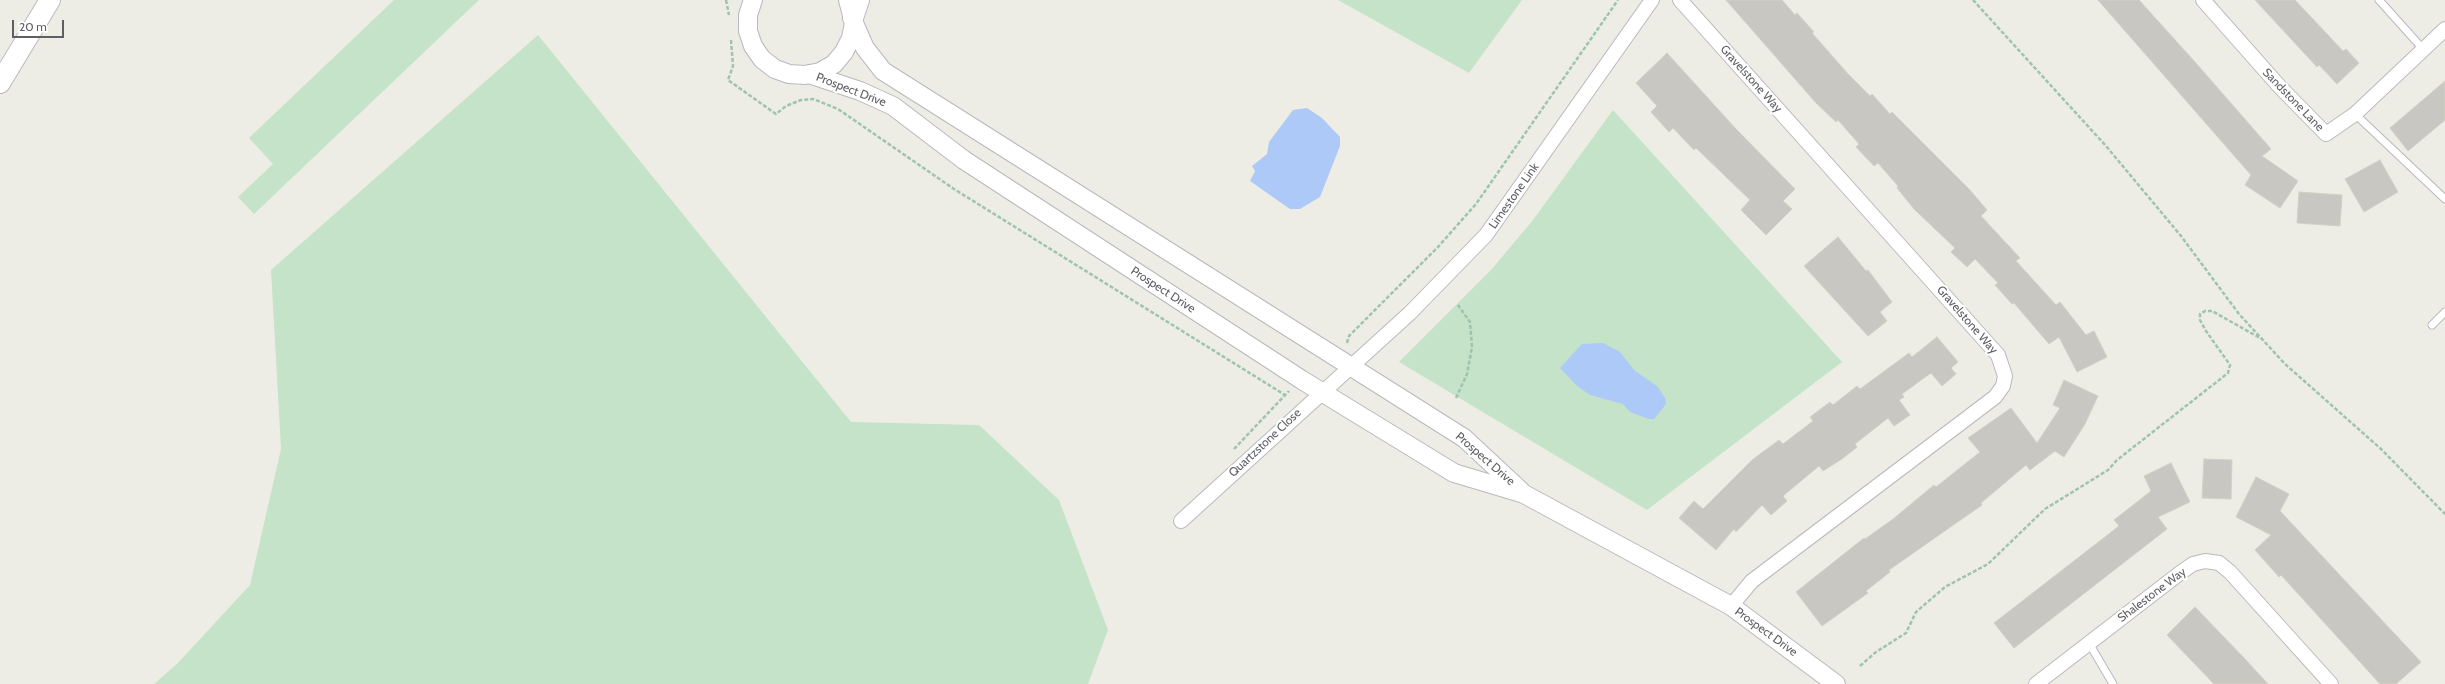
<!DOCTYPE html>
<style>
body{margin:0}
#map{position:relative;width:2445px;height:684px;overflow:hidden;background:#eeede5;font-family:Cabin,sans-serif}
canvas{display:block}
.scale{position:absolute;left:12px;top:20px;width:52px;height:18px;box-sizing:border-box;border:2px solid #5d5f64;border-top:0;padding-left:5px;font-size:12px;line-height:14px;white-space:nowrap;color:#5d5f64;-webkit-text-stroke:3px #fff;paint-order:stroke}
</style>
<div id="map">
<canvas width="2445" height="684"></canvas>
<div class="scale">20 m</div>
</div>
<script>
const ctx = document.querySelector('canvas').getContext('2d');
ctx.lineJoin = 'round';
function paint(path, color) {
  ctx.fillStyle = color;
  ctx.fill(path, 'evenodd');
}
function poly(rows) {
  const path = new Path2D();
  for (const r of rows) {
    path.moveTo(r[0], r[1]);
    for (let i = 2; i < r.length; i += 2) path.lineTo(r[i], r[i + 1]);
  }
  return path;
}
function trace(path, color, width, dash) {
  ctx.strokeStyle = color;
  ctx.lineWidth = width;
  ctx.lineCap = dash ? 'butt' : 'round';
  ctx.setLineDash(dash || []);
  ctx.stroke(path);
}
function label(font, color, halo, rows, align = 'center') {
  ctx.font = font + ' Cabin,sans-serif';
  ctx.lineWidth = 4;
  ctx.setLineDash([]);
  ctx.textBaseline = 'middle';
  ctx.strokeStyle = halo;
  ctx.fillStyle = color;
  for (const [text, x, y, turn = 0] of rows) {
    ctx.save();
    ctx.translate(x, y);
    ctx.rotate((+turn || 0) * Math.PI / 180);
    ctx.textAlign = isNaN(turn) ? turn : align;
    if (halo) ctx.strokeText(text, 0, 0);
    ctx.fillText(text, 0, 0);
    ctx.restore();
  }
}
const green = poly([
 [394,0,479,0,254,214,238,197,273,164,249,138],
 [1338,0,1522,0,1469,73],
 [538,35,851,422,979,425,1059,500,1108,630,1088,684,154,684,177,664,250,585,281,449,271,270],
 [1613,110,1842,362,1647,510,1399,362,1491,270,1533,220]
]);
const water = poly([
 [1307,108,1322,118,1340,137,1340,146,1320,197,1300,209,1290,209,1250,181,1255,171,1252,166,1267,154,1269,142,1293,110],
 [1603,343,1620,352,1634,370,1658,387,1665,398,1666,404,1654,419,1649,419,1630,412,1623,404,1590,395,1576,385,1560,368,1582,344]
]);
const building = poly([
 [1726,0,1782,0,1795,15,1797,13,1814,32,1812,33,1849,75,1870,96,1872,94,1890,114,1892,112,1969,189,1987,210,1981,216,2020,258,2016,261,2056,305,2060,302,2086,335,2094,331,2107,357,2077,372,2059,337,2049,344,2014,303,2012,304,1995,285,1998,283,1975,259,1967,267,1951,252,1955,248,1914,209,1897,188,1898,186,1878,163,1874,166,1856,147,1859,144,1838,120,1836,122,1816,103,1726,0],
 [2098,0,2139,0,2195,62,2271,149,2262,156,2298,181,2280,208,2245,185,2251,175,2098,0],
 [2255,0,2295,0,2343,51,2346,49,2359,63,2337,84,2319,65,2317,67,2255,0],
 [1667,53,1736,129,1795,189,1783,201,1792,209,1766,235,1741,210,1750,200,1696,148,1694,150,1673,128,1669,132,1651,112,1657,106,1636,83,1667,53],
 [2445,81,2445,120,2408,151,2390,128,2445,81],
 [2380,160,2398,192,2364,212,2345,179,2380,160],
 [2299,192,2342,195,2340,226,2297,223,2299,192],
 [1838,237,1866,271,1868,270,1892,302,1880,312,1887,321,1868,336,1804,266,1838,237],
 [1937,337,1958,362,1951,368,1956,374,1942,386,1931,373,1902,394,1904,397,1899,400,1910,415,1894,426,1888,418,1855,444,1857,447,1842,459,1823,471,1819,466,1783,496,1787,501,1771,515,1762,505,1736,532,1734,529,1716,550,1679,518,1694,501,1703,509,1752,460,1779,440,1783,444,1813,421,1810,417,1830,402,1833,405,1857,386,1860,389,1909,353,1912,357,1937,337],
 [2064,380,2098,396,2085,424,2064,457,2055,451,2030,470,2026,465,1981,503,1982,505,1889,570,1890,572,1866,591,1868,593,1822,626,1796,592,1864,538,1865,539,1893,519,1934,485,1936,487,1980,452,1968,438,2011,408,2037,443,2060,408,2053,405,2064,380],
 [2204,459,2232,460,2231,499,2202,498,2204,459],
 [2171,463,2190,502,2158,517,2167,529,2014,648,1994,623,2119,526,2114,520,2151,491,2144,476,2171,463],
 [2256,477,2289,494,2280,511,2421,662,2396,684,2380,684,2281,575,2279,577,2255,550,2271,535,2236,517,2256,477],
 [2195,607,2245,659,2268,684,2214,684,2167,635,2195,607]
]);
const path = poly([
 [726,0,729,15],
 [1973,0,2106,146,2181,236,2239,314,2285,364,2381,449,2445,514],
 [731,40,733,66,728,80,776,114,786,106,801,100,813,99,838,109,954,189,1285,395],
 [1347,343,1349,336,1437,248,1476,204,1618,0],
 [1456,398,1467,374,1472,347,1470,322,1458,305],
 [1234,449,1289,391],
 [1860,666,1876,652,1906,633,1916,612,1945,587,1988,564,2045,509,2108,470,2117,460,2228,373,2230,365,2206,331,2200,320,2200,314,2205,311,2212,311,2260,338]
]);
const service = poly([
 [2379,0,2423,49],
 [2355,114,2445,199],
 [2432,325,2445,312],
 [2089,643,2113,684]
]);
const minor = poly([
 [1680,0,1998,355,2005,376,2003,386,1995,397,1752,581,1731,606],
 [2203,0,2279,86,2326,134,2355,114,2445,29],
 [1181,521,1410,313,1486,235,1652,0],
 [2036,684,2180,573,2193,564,2205,561,2219,563,2230,572,2331,684]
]);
const tertiary = poly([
 [753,0,748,15,748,31,753,46,762,59,775,69,789,74,805,75,820,72,834,64,844,52,851,38,854,23,848,0],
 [854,23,865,48,883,71,1464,438,1521,491],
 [809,74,860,91,893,106,964,160,1302,380,1454,473,1524,494,1731,606,1836,684]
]);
const secondary = poly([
 [853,18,859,0],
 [0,83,50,0]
]);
const streetNames = [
 ["Gravelstone Way",1751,79,48],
 ["Prospect Drive",851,90,21],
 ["Sandstone Lane",2293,100,46],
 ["Limestone Link",1514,196,-55],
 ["Prospect Drive",1163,290,33],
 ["Gravelstone Way",1967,320,49],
 ["Quartzstone Close",1265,443,-43],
 ["Prospect Drive",1485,459,41],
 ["Shalestone Way",2152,595,-37],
 ["Prospect Drive",1766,632,36]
];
paint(green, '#c4e3c9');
paint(water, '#acc9f7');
paint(building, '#c9c7c2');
trace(building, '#d2d0c4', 1);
trace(service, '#b7b9bd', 9);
trace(minor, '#b7b9bd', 16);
trace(tertiary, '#b7b9bd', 20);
trace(secondary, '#b8babf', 22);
trace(path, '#9ec3af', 2.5, [4, 2]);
trace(service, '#fff', 7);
trace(minor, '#fff', 14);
trace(tertiary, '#fff', 18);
trace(secondary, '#fff', 20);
label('12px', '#5d5f64', '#fff', streetNames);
</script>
